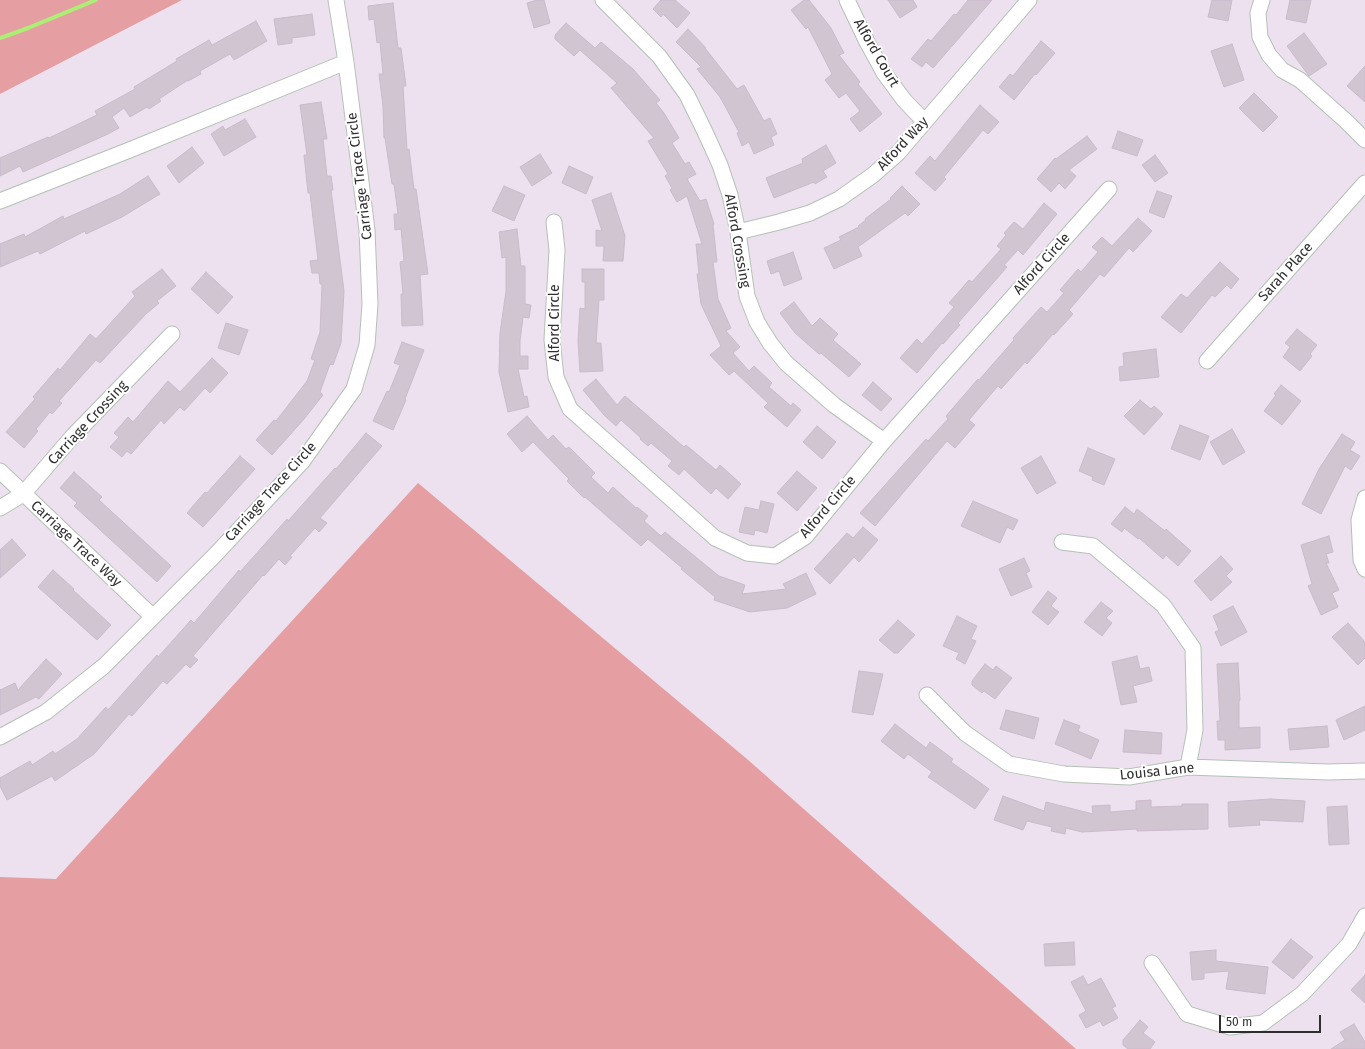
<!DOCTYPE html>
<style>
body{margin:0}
#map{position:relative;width:1365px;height:1049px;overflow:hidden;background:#ede1ef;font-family:"Fira Sans",sans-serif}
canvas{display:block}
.scale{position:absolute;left:1219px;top:1015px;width:102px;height:18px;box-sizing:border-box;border:2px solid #2e2e2e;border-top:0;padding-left:5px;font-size:12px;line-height:14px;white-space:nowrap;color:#2e2e2e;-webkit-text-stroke:3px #fff;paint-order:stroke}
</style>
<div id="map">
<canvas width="1365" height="1049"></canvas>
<div class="scale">50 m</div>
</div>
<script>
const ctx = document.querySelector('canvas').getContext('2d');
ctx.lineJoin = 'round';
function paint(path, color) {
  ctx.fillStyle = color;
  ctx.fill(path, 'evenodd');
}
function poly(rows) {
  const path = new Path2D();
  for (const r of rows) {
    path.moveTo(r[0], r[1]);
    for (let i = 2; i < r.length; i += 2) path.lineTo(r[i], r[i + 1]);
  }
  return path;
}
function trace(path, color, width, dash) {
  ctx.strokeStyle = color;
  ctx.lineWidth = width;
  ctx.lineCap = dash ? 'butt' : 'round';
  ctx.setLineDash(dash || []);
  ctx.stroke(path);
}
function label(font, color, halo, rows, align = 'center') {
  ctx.font = font + ' "Fira Sans",sans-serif';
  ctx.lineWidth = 4;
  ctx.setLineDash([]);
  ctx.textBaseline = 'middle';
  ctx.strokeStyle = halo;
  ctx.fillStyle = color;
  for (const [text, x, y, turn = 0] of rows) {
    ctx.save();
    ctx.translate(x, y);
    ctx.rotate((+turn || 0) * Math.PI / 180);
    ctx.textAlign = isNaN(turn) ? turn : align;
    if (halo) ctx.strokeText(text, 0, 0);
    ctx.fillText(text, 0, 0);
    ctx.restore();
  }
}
const green = poly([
 [0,0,182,0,0,94],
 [418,483,747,759,1076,1049,0,1049,0,877,56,879]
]);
const stream = poly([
 [0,38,28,28,96,0]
]);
const building = poly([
 [537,0,544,0,550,23,534,28,527,3,537,0],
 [661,0,675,0,690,13,677,28,663,14,661,17,653,9,661,0],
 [804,0,809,0,831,28,844,53,839,55,860,82,858,84,882,114,860,132,850,119,860,111,846,93,839,98,825,80,832,74,808,27,806,29,791,10,804,0],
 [888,0,913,0,917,7,900,18,888,0],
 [968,0,992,0,933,68,926,62,922,67,911,59,928,39,931,41,954,14,956,15,968,0],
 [1212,0,1232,0,1228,21,1208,17,1212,0],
 [1290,0,1311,0,1306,23,1286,19,1290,0],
 [393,3,398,48,401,48,406,86,403,86,407,150,409,149,414,189,416,189,428,274,420,275,423,325,402,326,401,294,403,294,400,262,404,261,401,229,395,230,394,214,398,214,394,184,392,184,385,138,384,138,383,106,379,74,383,74,380,42,377,43,374,19,369,20,368,6,393,3],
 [312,14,315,35,292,38,292,43,278,45,274,19,312,14],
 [256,21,267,41,234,60,230,54,200,71,201,74,188,81,188,80,159,99,161,101,149,109,147,107,130,117,124,108,112,117,119,128,108,134,23,172,20,166,0,176,0,158,48,137,49,138,97,115,95,111,135,89,134,87,177,61,176,59,209,40,212,45,256,21],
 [566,23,595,48,601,42,633,69,660,100,656,103,664,113,679,138,672,143,685,164,689,162,696,174,687,179,700,201,706,199,714,224,713,225,717,262,713,262,718,299,731,328,726,331,740,347,733,353,749,371,754,366,772,383,769,387,791,406,793,403,801,410,787,427,764,407,768,403,734,371,729,375,710,355,721,346,701,304,697,274,699,274,696,244,702,244,687,196,677,202,670,190,672,188,665,176,668,174,648,141,654,138,611,88,617,83,580,50,574,56,555,39,555,35,566,23],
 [688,29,706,48,705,48,737,89,744,85,764,121,770,118,777,134,771,137,774,145,754,154,749,142,742,146,737,133,739,132,720,97,697,69,701,67,676,42,688,29],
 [1304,33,1327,64,1309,76,1287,46,1304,33],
 [1041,41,1055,53,1036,75,1035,74,1014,100,999,87,1010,74,1013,76,1041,41],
 [1232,44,1244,80,1224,87,1211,51,1232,44],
 [1365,66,1365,102,1347,86,1365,66],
 [1254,93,1278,117,1263,132,1239,108,1254,93],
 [321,102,327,139,323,139,327,176,331,176,333,190,331,190,344,291,341,343,333,365,330,364,320,392,323,395,304,419,272,455,256,440,274,420,276,421,307,381,315,360,311,359,320,332,322,284,320,284,319,273,312,273,310,261,318,260,310,193,308,193,304,155,307,155,300,105,321,102],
 [980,105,999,122,988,134,983,130,944,177,946,179,935,191,915,173,930,156,935,161,980,105],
 [245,119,256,137,224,156,211,134,223,126,225,130,245,119],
 [1118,131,1143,140,1137,156,1112,148,1118,131],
 [1087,136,1097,149,1069,170,1076,176,1065,189,1059,183,1051,192,1037,179,1055,158,1056,159,1087,136],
 [826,145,836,163,823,171,827,177,815,184,814,182,774,198,766,178,803,163,802,159,826,145],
 [192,147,204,163,179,183,167,166,192,147],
 [540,154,552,173,532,186,520,167,540,154],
 [1155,155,1168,173,1155,182,1142,165,1155,155],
 [569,166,593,177,586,194,562,183,569,166],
 [148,176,160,194,122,217,86,234,85,231,40,254,38,251,0,267,0,244,24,234,25,237,63,216,64,219,120,194,148,176],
 [504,186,525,195,514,221,492,211,504,186],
 [902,186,920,204,908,216,905,213,858,247,862,256,834,269,824,248,841,240,839,237,859,227,858,226,866,220,865,219,891,199,890,198,902,186],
 [1157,191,1172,196,1164,218,1149,212,1157,191],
 [611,193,625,236,623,261,603,261,604,246,596,246,596,230,602,231,592,200,611,193],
 [1044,203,1057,214,1023,255,1018,250,1004,265,1007,267,958,323,960,325,943,344,942,343,917,373,900,358,917,339,922,344,954,307,949,303,969,280,972,282,1001,249,997,246,1006,235,1004,233,1014,222,1023,229,1044,203],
 [1138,218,1152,231,1133,252,1129,248,1104,277,1100,274,1069,310,1073,314,1054,335,1053,334,1027,364,1025,362,1001,389,998,386,969,420,975,425,955,448,947,441,875,526,860,513,926,439,928,441,948,419,946,416,978,379,979,380,1014,340,1013,338,1041,307,1047,312,1064,293,1060,290,1078,269,1081,272,1098,252,1092,247,1102,237,1112,246,1138,218],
 [517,229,521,266,525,266,525,304,531,305,529,318,523,317,520,341,520,356,528,356,528,369,518,369,524,397,527,396,529,407,508,412,499,372,500,333,506,291,506,257,502,258,499,232,517,229],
 [793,252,802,279,784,286,779,271,771,274,767,261,793,252],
 [1220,262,1239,279,1231,289,1227,285,1215,297,1212,295,1181,333,1161,317,1181,294,1187,298,1220,262],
 [162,269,176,286,157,301,159,303,146,314,100,363,96,360,59,401,62,403,52,414,50,412,36,429,38,431,24,448,6,432,35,399,33,397,58,368,60,370,90,334,96,339,135,296,132,292,162,269],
 [582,269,604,269,604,300,599,300,596,343,601,343,603,371,580,372,578,341,580,308,585,309,585,282,582,282,582,269],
 [206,272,233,297,218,314,191,289,206,272],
 [794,302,812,326,820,318,838,334,833,340,861,364,849,377,821,353,819,354,795,333,780,313,794,302],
 [226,323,248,330,239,355,218,348,226,323],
 [1297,329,1317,345,1310,354,1312,356,1300,371,1283,357,1290,347,1285,343,1297,329],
 [402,342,424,350,405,399,406,400,393,430,373,421,387,391,389,392,400,365,394,363,402,342],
 [1156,349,1159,377,1120,381,1119,367,1124,366,1123,353,1156,349],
 [212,358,228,373,210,393,205,388,184,411,180,407,164,424,161,420,131,454,127,451,122,457,110,447,119,437,114,433,128,417,133,422,168,381,180,392,212,358],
 [596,379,617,405,625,396,684,447,686,445,716,470,720,465,741,484,728,499,716,488,711,494,684,469,679,475,668,466,672,461,651,443,648,446,640,439,641,438,621,420,616,426,604,415,583,390,596,379],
 [873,382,892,399,881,411,862,395,873,382],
 [1281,385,1301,401,1282,425,1264,411,1276,395,1274,394,1281,385],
 [1140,400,1151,409,1154,406,1163,414,1144,435,1124,416,1140,400],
 [527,416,548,440,553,435,566,449,569,447,595,473,591,477,608,493,613,487,636,508,637,507,648,516,644,521,661,536,665,532,719,576,745,585,742,594,786,589,783,584,806,573,816,594,787,608,750,612,714,600,715,597,681,569,682,568,648,539,641,546,585,497,584,498,567,481,569,479,533,442,522,452,507,434,527,416],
 [1180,425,1209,436,1200,460,1171,449,1180,425],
 [817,426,836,442,822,459,803,442,817,426],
 [1232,429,1245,452,1223,465,1210,442,1232,429],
 [366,433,382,446,320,518,327,523,319,532,315,528,290,556,292,557,285,565,279,559,264,576,263,575,193,656,198,660,190,668,186,664,167,684,163,681,132,716,129,714,94,754,55,781,52,776,7,800,0,786,0,778,30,761,32,765,53,751,55,754,77,739,106,707,108,710,157,655,158,657,191,620,194,623,239,570,240,572,287,519,288,521,335,468,336,469,366,433],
 [1342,434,1355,442,1350,450,1360,456,1351,470,1345,466,1321,514,1302,504,1319,469,1342,434],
 [1088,448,1115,459,1104,485,1092,480,1093,477,1079,471,1088,448],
 [240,456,255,469,203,527,187,513,205,492,207,493,240,456],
 [1041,456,1056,483,1037,494,1021,468,1041,456],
 [797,471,817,488,797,511,777,493,797,471],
 [74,472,102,497,99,500,171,566,157,582,74,506,77,503,60,488,74,472],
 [761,501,774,504,767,533,755,530,754,535,739,532,745,507,759,510,761,501],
 [973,501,1018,520,1013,530,1007,527,1000,543,961,526,973,501],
 [1125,507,1134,514,1137,509,1165,531,1166,529,1191,551,1178,566,1166,555,1163,559,1139,538,1138,539,1124,528,1122,532,1111,524,1125,507],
 [863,527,878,540,859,562,854,557,830,584,814,569,847,533,853,538,863,527],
 [1329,536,1333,552,1326,554,1329,563,1326,563,1339,590,1332,593,1338,607,1321,615,1308,586,1312,584,1301,545,1329,536],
 [12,539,26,555,0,578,0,550,12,539],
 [1221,556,1233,569,1226,576,1232,582,1211,601,1194,581,1221,556],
 [1024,558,1030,571,1026,573,1032,587,1011,596,999,569,1024,558],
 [53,570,74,589,73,590,111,625,97,640,38,587,53,570],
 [1048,591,1057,598,1051,606,1059,612,1048,625,1032,612,1048,591],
 [1101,602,1113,611,1106,618,1112,623,1102,636,1084,622,1101,602],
 [1233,606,1247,632,1221,646,1215,632,1219,630,1213,616,1233,606],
 [957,616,977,626,971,639,976,641,965,664,956,659,959,653,943,646,957,616],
 [898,620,915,635,898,653,894,653,879,640,898,620],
 [1348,623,1365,642,1365,658,1358,665,1332,637,1348,623],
 [1137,656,1140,669,1149,667,1152,681,1133,686,1137,702,1121,705,1112,662,1137,656],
 [46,659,62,674,39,699,36,697,0,715,0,690,15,683,18,690,46,659],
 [1238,663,1240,700,1239,701,1239,728,1260,727,1260,748,1225,750,1225,740,1218,740,1217,721,1220,721,1217,664,1238,663],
 [985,664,993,670,996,666,1012,678,995,699,984,691,982,693,972,685,972,681,985,664],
 [859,671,883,674,873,715,852,712,859,671],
 [1365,706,1365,730,1344,740,1336,720,1365,706],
 [1006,710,1039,718,1034,739,1000,729,1006,710],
 [1064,720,1080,726,1078,731,1099,740,1091,759,1055,744,1064,720],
 [895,724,926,748,930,742,953,759,951,762,989,789,975,809,928,777,932,772,908,754,904,759,881,741,895,724],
 [1327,726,1329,747,1290,750,1288,729,1327,726],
 [1125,730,1162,733,1161,754,1123,752,1125,730],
 [1003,796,1044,811,1046,802,1093,814,1092,806,1110,805,1110,812,1136,810,1136,801,1151,800,1151,807,1182,806,1182,804,1208,804,1208,829,1137,831,1137,829,1082,832,1066,828,1065,834,1051,831,1052,827,1027,821,1023,830,994,820,1003,796],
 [1271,799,1305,801,1303,822,1259,820,1260,825,1229,827,1228,802,1271,799],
 [1347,806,1349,844,1329,845,1327,807,1347,806],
 [1291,939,1313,957,1293,979,1272,962,1291,939],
 [1074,942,1075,965,1045,966,1044,944,1074,942],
 [1216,950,1216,961,1268,967,1265,994,1226,989,1229,971,1204,973,1204,979,1192,980,1190,952,1216,950],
 [1365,975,1365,1003,1351,990,1365,975],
 [1083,976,1088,985,1101,978,1116,1006,1112,1008,1118,1018,1103,1026,1100,1021,1086,1028,1079,1015,1086,1011,1071,982,1083,976],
 [1140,1020,1148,1027,1143,1033,1155,1042,1150,1049,1128,1049,1123,1045,1123,1040,1140,1020],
 [1354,1024,1365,1042,1365,1049,1331,1049,1345,1040,1340,1032,1354,1024]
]);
const street = poly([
 [603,0,659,56,687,95,706,134,720,165,730,195,738,232,747,296,757,322,770,343,786,363,834,405,884,441],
 [847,0,867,42,884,73,904,100,924,121],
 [1262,0,1258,13,1260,37,1269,55,1282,70,1300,80,1347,122,1365,140],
 [0,201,132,149,346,62],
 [554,222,557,250,552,340,556,377,570,409,715,538,747,553,775,556,805,537,884,441,1109,189],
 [738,232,779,222,810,213,839,199,873,175,898,153,1029,0],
 [1207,361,1365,183],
 [0,471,153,617],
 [1365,498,1359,520,1361,560,1365,569],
 [0,508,23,494,72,437,172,334],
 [1062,542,1093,546,1163,605,1193,648,1195,730,1188,767],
 [927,695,965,733,1009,764,1064,774,1129,777,1188,767,1328,772,1365,771],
 [0,737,46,712,104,666,215,555,302,462,354,389,367,345,370,304,367,230,346,62,336,0],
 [1152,963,1187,1014,1230,1027,1263,1023,1302,994,1349,944,1365,916]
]);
const streetNames = [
 ["Alford Court",876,53,60],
 ["Alford Way",903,144,-47],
 ["Carriage Trace Circle",360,176,-97],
 ["Alford Crossing",737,241,80],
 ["Alford Circle",1042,264,-48],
 ["Sarah Place",1286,272,-48],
 ["Alford Circle",555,323,-90],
 ["Carriage Crossing",88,423,-47],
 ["Carriage Trace Circle",271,492,-48],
 ["Alford Circle",828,507,-49],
 ["Carriage Trace Way",76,544,43],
 ["Louisa Lane",1157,772,-6]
];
paint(green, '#e59ea1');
trace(stream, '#abf075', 4);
paint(building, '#d1c5d2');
trace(building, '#cabacb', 1);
trace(street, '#b4c1b6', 17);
trace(street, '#fff', 15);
label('14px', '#2e2e2e', '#fff', streetNames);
</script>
